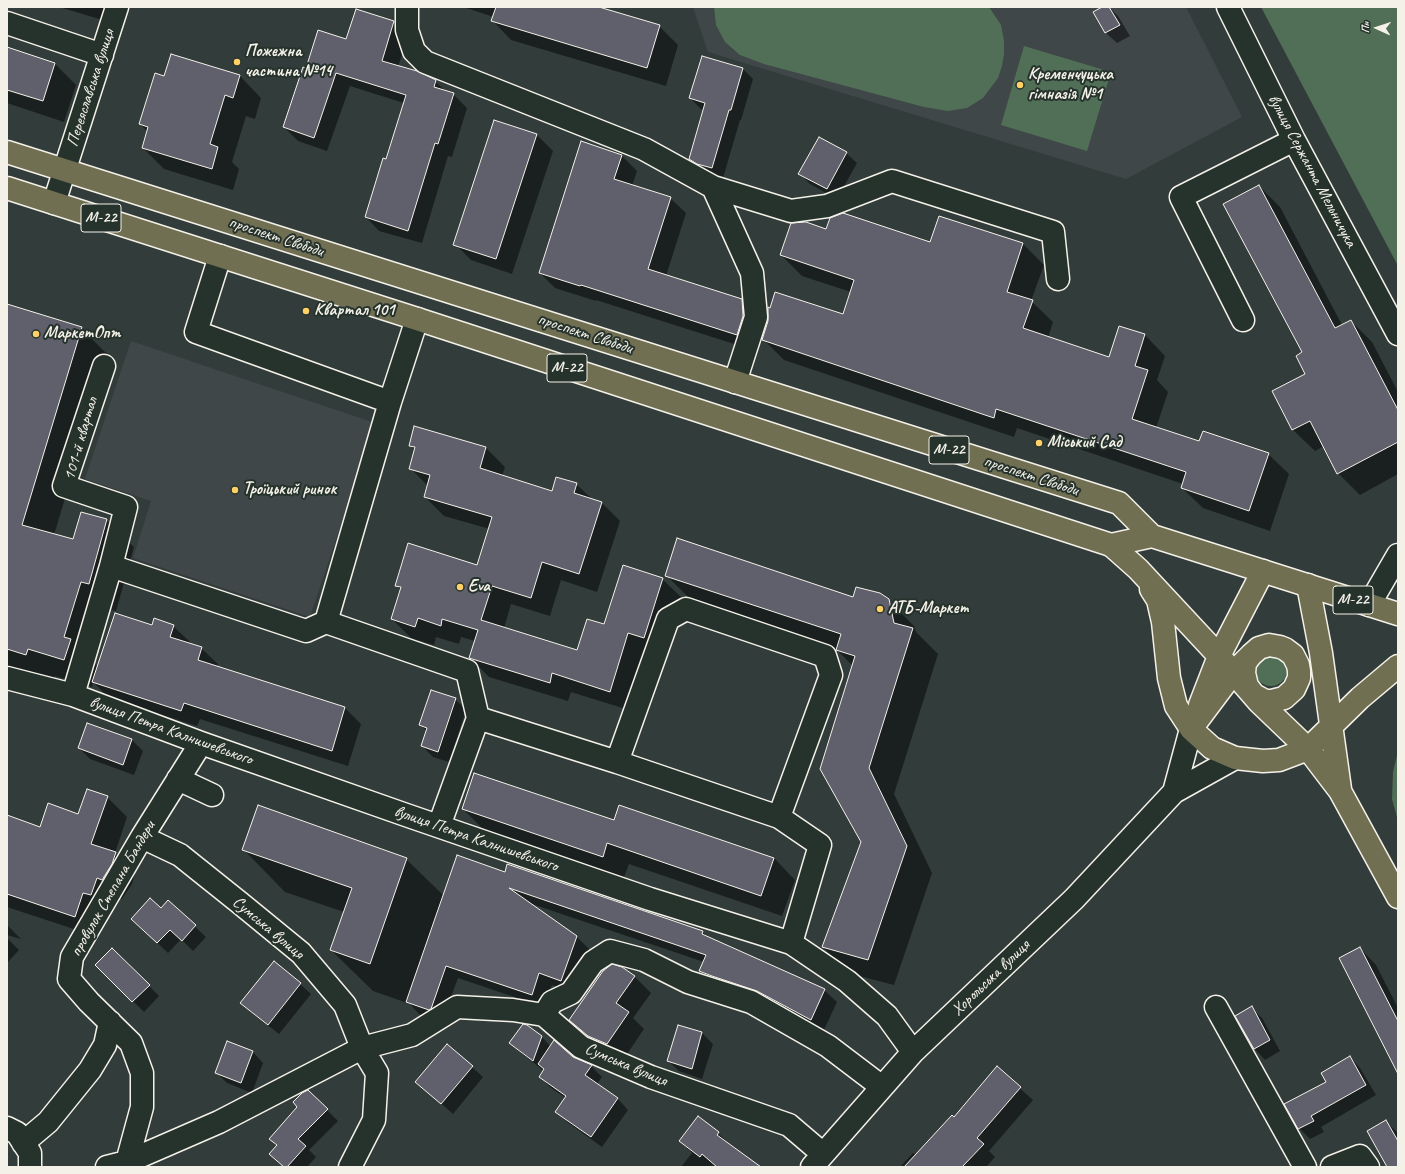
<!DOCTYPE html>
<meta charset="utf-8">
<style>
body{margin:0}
#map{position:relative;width:1405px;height:1174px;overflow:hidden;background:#323c3a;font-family:Caveat,sans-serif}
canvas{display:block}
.frame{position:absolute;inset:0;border:8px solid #f4f1e8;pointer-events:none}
.north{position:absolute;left:1357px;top:8px;width:40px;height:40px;-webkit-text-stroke:3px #26332d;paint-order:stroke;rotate:273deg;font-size:11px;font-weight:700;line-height:16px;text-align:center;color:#f4f1e8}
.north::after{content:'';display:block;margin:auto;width:14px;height:18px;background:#f4f1e8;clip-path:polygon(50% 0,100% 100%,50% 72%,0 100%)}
</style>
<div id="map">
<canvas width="1405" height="1174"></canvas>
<div class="frame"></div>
<div class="north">Пн</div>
</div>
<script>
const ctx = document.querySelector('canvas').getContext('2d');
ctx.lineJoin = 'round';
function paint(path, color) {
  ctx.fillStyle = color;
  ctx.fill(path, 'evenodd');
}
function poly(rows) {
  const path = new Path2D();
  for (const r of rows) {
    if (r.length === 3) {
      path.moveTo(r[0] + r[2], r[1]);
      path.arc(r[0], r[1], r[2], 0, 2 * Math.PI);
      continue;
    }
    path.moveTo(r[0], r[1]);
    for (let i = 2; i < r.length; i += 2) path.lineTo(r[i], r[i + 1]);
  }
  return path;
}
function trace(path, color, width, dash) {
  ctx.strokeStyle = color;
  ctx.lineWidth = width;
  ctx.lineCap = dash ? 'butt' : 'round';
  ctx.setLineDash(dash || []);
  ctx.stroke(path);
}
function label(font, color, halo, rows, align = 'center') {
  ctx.font = font + ' Caveat,sans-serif';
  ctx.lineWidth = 4;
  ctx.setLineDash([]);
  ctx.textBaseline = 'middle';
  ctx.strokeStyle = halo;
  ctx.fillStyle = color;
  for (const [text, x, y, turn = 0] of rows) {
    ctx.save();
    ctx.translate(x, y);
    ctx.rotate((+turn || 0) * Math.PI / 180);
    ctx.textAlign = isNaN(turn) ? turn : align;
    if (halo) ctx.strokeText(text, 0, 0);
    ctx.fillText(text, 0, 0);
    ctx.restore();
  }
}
const built = poly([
 [693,7,1186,7,1242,117,1126,179,708,52],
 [131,341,375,423,310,617,133,558,151,501,85,479]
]);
const green = poly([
 [714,7,989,7,1001,25,1004,41,1004,54,1002,66,998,78,983,98,967,108,948,111,924,107,764,64,740,55,725,42,716,25],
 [1261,7,1398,7,1398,266],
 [1024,46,1111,72,1087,151,1001,125],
 [1271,670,16],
 [1398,751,1398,821,1392,799,1393,772]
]);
const shadow = poly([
 [59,7,110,7,106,21],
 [463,7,596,7,659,26,678,45,666,86,511,40,493,21,494,17],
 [1104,7,1109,7,1118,16,1130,36,1117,43,1106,33,1095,12],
 [357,10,394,22,408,36,398,67,435,81,447,93,453,94,467,108,452,157,448,156,422,243,379,231,366,217,387,161,404,103,350,86,327,151,298,141,284,127,306,69,347,41],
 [7,48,55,64,76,85,64,122,7,103],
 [743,69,753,79,741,120,740,120,723,178,709,174,701,170,690,159,704,110,701,109,690,98],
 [240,76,261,98,255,119,246,116,232,162,239,169,233,190,164,169,143,148,148,132,140,124,165,77],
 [537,135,553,151,512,274,471,260,455,244],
 [846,153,857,163,837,199,810,184,800,174],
 [621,155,637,171,632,186,670,198,686,213,666,276,741,300,757,315,753,350,596,300,596,301,555,288,540,273],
 [1259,186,1280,207,1342,325,1351,321,1372,342,1398,392,1398,474,1360,495,1338,473,1324,446,1315,451,1293,430,1273,392,1307,374,1303,353],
 [940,218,1023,244,1044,265,1031,301,1053,322,1048,338,1109,358,1145,335,1165,356,1157,380,1168,392,1156,428,1200,443,1268,454,1289,474,1270,531,1203,508,1182,488,1183,484,1017,428,1014,437,784,360,763,339,844,315,851,292,802,276,781,255,827,230,931,244],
 [7,305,81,328,108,355,54,535,74,540,106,520,134,547,116,611,108,609,92,662,98,667,153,626,173,626,190,642,189,644,201,648,218,664,217,667,345,708,361,724,348,766,200,719,197,726,109,698,93,682,92,687,55,676,53,682,7,668],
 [410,445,486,448,505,467,502,476,553,492,576,484,592,499,601,502,620,521,597,592,561,580,550,616,511,604,504,628,578,651,604,626,662,579,681,597,663,656,629,710,571,692,568,701,489,677,470,658,475,641,461,637,459,644,436,637,434,645,411,638,392,619,401,590,396,585,478,566,490,529,444,516,425,497,428,486,410,468,415,450],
 [666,575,853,598,888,600,914,626,916,632,938,654,894,794,932,873,894,985,848,973,823,947,862,842,853,666,837,650,692,601],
 [455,699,466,710,449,762,433,757,422,746,427,731,420,725],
 [87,725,132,740,143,751,134,775,90,759,79,748],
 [107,797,127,817,115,853,135,873,132,884,122,899,117,897,111,914,103,912,95,936,7,907,7,817,40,828,79,815],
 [463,809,615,821,774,858,795,880,782,916,629,864,624,877,484,830],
 [244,850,406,859,444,896,505,873,702,932,709,938,824,990,837,1002,823,1032,712,983,700,970,704,962,529,903,576,936,589,949,573,992,552,985,544,1007,458,978,442,1022,419,1014,410,1004,373,991,331,950,344,912,285,892],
 [168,901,206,937,193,951,181,939,168,953,143,929],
 [7,925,21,939,7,935],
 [7,938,19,950,7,963],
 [1360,948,1376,965,1398,1008,1398,1069],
 [112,949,159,996,144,1012,96,965],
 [621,968,635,977,651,993,633,1018,644,1029,623,1060,605,1052,570,1020],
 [300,984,311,994,279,1034,252,1013,242,1003],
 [1251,1008,1262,1018,1280,1051,1265,1060,1255,1049,1237,1016],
 [679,1026,702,1033,713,1044,702,1079,679,1071,668,1061],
 [541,1036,551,1047,591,1066,602,1077,597,1084,618,1099,628,1110,602,1147,567,1122,556,1111,566,1098,551,1088,540,1077,544,1071,521,1053,510,1043],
 [227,1042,253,1052,263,1063,252,1093,227,1083,216,1072],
 [1350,1057,1360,1068,1376,1095,1321,1127,1324,1132,1310,1139,1299,1128,1327,1083],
 [472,1067,483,1077,453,1114,417,1082],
 [997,1068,1033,1100,989,1151,995,1157,986,1167,900,1167,913,1153,916,1155,954,1118],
 [308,1091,338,1121,309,1150,316,1157,307,1167,284,1167,271,1154,278,1146],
 [1386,1122,1398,1133,1398,1167,1388,1167],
 [718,1133,729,1144,756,1167,681,1167,692,1153,680,1141]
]);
const building = poly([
 [496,7,599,7,660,25,647,68,491,21,496,7],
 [1102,7,1109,7,1120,25,1105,33,1093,12,1102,7],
 [356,9,394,21,382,61,417,71,436,80,434,87,454,93,438,144,435,143,408,231,365,217,383,158,386,159,406,95,336,73,314,138,283,127,303,67,306,68,318,30,346,39,356,9],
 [7,47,55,63,43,101,7,90,7,47],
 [171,54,240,75,233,98,225,95,210,144,218,147,212,169,142,148,148,127,139,124,155,73,164,76,171,54],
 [702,56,743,68,731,110,729,110,712,168,697,164,689,159,705,103,689,98,702,56],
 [494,120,537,134,496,259,453,245,494,120],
 [819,137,847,152,827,189,798,174,819,137],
 [581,141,622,155,614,179,671,197,648,269,742,299,743,316,737,335,581,285,580,286,539,273,581,141],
 [1259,185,1335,328,1351,320,1398,410,1398,442,1337,474,1310,421,1292,430,1272,391,1305,374,1296,356,1302,352,1223,204,1259,185],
 [843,213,930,242,939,216,1023,243,1007,292,1033,300,1023,328,1109,357,1119,326,1145,334,1135,366,1148,370,1132,419,1199,441,1203,431,1269,453,1249,511,1181,488,1186,472,996,409,994,418,762,340,768,321,768,307,770,308,775,292,843,314,854,280,780,255,791,223,806,222,826,229,830,218,843,213],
 [7,304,82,327,22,525,73,539,81,512,107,519,89,584,81,582,64,637,71,639,64,660,28,649,26,655,7,649,7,304],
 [414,426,486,447,480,468,552,491,556,477,577,483,574,493,602,502,579,574,542,562,531,598,492,586,481,620,577,650,587,619,604,624,623,565,663,578,644,638,628,633,610,692,552,673,550,683,469,658,478,630,442,619,441,626,418,618,415,627,391,619,401,587,395,586,408,543,477,565,492,517,424,497,430,475,409,469,415,447,409,446,414,426],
 [677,538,853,597,856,587,880,593,889,599,894,623,913,628,869,768,907,846,868,960,822,947,861,842,820,769,855,656,836,650,841,634,665,576,677,538],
 [115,613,152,625,154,618,174,625,170,637,202,647,198,660,345,707,332,751,184,703,181,711,92,682,115,613],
 [431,690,456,698,438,752,421,746,427,728,419,725,431,690],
 [87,723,132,739,123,765,78,748,87,723],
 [474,773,614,820,619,805,774,858,761,896,607,843,603,857,462,809,474,773],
 [87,789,108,796,91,844,116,852,112,864,102,880,97,878,91,895,83,893,75,917,7,894,7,815,40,827,48,803,78,814,87,789],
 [258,805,407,858,370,964,330,950,352,888,242,850,258,805],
 [457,855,505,872,507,864,703,931,702,934,825,989,811,1020,757,991,712,976,699,971,706,955,509,888,577,936,561,981,539,973,532,995,446,966,431,1009,429,1010,406,1002,457,855],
 [150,898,161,908,168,900,196,925,182,941,170,930,157,943,131,919,150,898],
 [1360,947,1398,1021,1398,1074,1339,958,1360,947],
 [112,948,150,985,132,1002,95,965,112,948],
 [274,961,301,983,268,1025,240,1003,274,961],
 [612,964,622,967,635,976,616,1003,629,1012,607,1044,588,1036,569,1020,603,971,612,964],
 [1252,1006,1270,1040,1254,1049,1235,1016,1252,1006],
 [523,1024,527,1025,542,1036,533,1061,509,1043,523,1024],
 [678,1025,702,1032,692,1069,667,1061,678,1025],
 [554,1040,573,1057,592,1065,585,1075,618,1098,591,1137,555,1112,566,1096,539,1077,544,1069,538,1064,554,1040],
 [227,1041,253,1051,241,1083,215,1073,227,1041],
 [447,1044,473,1066,441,1104,415,1082,447,1044],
 [1350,1056,1366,1085,1311,1116,1314,1121,1298,1129,1284,1104,1326,1082,1321,1073,1350,1056],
 [997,1066,1021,1087,977,1138,984,1144,962,1167,904,1167,952,1115,954,1117,997,1066],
 [308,1090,328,1109,298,1139,306,1146,287,1167,284,1167,269,1154,277,1145,269,1139,297,1107,293,1102,302,1093,308,1090],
 [698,1116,719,1132,717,1135,761,1167,717,1167,702,1154,700,1157,679,1141,698,1116],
 [1386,1120,1398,1141,1398,1167,1387,1167,1367,1131,1386,1120]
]);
const minor = poly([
 [407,7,407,30,414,51,425,62,644,149,713,187,752,273,756,317,735,382],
 [1228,7,1294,140,1398,334],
 [7,23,102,55],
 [713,187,791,211,827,206,892,181,1053,232,1058,279],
 [54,203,117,7],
 [220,256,196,332,390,402],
 [1243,320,1181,197,1294,140],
 [104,366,64,486,126,507,111,566],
 [1369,605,1398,555],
 [326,622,390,402,417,319],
 [7,678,73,695,201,743,406,815,650,899,791,943,847,981,887,1016,913,1052],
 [73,695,111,566,306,631,326,622,467,671,478,718],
 [178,779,212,795],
 [1174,792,1191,729],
 [779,817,617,762,668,619,686,609,825,656,831,675,779,817,820,845,791,943],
 [439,826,478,718,617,762],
 [142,837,180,855,240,903,301,953,345,1005,362,1048,377,1073,374,1120,350,1167],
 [1216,1007,1305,1167],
 [544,1015,552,1002,571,993,593,962,610,951,644,960,688,982,751,1002,828,1046,882,1087],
 [7,1128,17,1133,30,1153,30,1167],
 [23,1143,48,1122,90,1070,105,1045,110,1022],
 [127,1162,142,1107,142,1073,131,1043,89,1002,69,979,72,957,142,837,201,743],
 [107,1167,127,1162,219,1122,362,1048,412,1035,457,1007,513,1010,544,1015,581,1047,651,1077,789,1125,823,1154],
 [812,1167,913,1052,1074,899,1174,792,1235,758],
 [1332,1167,1360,1156,1368,1167]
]);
const major = poly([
 [1111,545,1138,569,1219,656,1259,702,1308,749,1340,791,1398,897],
 [1308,585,1321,653,1340,789],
 [1151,589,1158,600,1163,622,1169,678,1176,706,1191,729,1212,748,1235,758,1263,761,1279,760,1308,749,1360,698,1398,666],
 [1200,705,1219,656,1263,571],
 [1191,729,1233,673,1251,655,1259,648,1269,645,1280,647,1285,649,1293,655,1298,665,1299,671,1299,678,1294,689,1284,698,1272,701,1265,701,1254,695,1247,686,1244,673,1245,663,1251,655]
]);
const highway = poly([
 [7,152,1119,503,1152,536,1398,614],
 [7,188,417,319,1111,545,1152,536]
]);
const markers = [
 [237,62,4,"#ffd166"],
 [1020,85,4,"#ffd166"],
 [306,311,4,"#ffd166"],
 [36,334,4,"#ffd166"],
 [1039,443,4,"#ffd166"],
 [235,490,4,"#ffd166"],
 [460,587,4,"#ffd166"],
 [880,609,4,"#ffd166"]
];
const shields = [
 [101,218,40],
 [567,368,40],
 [949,450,40],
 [1353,600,40]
];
const shieldNames = [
 ["М-22",101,218],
 ["М-22",567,368],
 ["М-22",949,450],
 ["М-22",1353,600]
];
const poiNames = [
 ["Пожежна",245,52],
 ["частина №14",245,72],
 ["Кременчуцька",1028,75],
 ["гімназія №1",1028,95],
 ["Квартал 101",314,311],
 ["МаркетОпт",44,334],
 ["Міський Сад",1047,443],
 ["Троїцький ринок",243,490],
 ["Eva",468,587],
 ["АТБ-Маркет",888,609]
];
const streetNames = [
 ["Переяславська вулиця",91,88,-72],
 ["вулиця Сержанта Мельничука",1312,171,62],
 ["проспект Свободи",276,237,18],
 ["проспект Свободи",585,334,18],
 ["101-й квартал",81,439,-74],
 ["проспект Свободи",1031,476,18],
 ["вулиця Петра Калнишевського",171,731,20],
 ["вулиця Петра Калнишевського",476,839,19],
 ["провулок Степана Бандери",113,889,-60],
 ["Сумська вулиця",268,928,40],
 ["Хорольська вулиця",991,978,-44],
 ["Сумська вулиця",626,1065,23]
];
paint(built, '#404749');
paint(green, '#516f57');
paint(shadow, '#0007');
paint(building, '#60606d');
trace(building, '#f4f1e8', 1);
trace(minor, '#f4f1e8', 25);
trace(major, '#f4f1e8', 25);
trace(highway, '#f4f1e8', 25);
trace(minor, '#26332d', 22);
trace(major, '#716f52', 22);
trace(highway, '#716f52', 22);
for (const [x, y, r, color] of markers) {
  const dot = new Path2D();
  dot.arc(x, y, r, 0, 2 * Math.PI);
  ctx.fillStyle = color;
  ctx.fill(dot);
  trace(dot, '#26332d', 1.5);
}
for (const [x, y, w] of shields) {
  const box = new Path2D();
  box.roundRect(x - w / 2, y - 14, w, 28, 3);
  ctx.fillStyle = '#26332d';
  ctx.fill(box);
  trace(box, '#f4f1e8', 1);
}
label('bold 16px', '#f4f1e8', null, shieldNames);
label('bold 17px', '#f4f1e8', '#26332d', poiNames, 'left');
label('17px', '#f4f1e8', '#26332d', streetNames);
</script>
